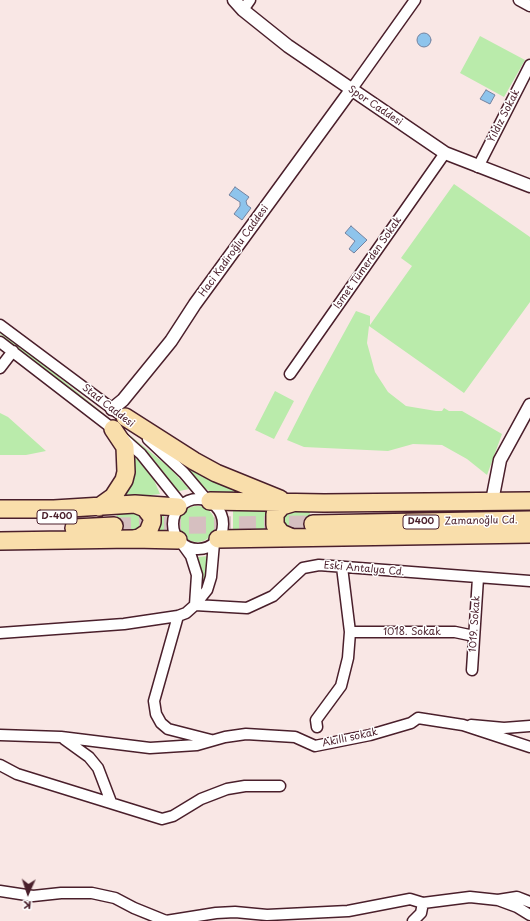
<!DOCTYPE html>
<meta charset="utf-8">
<style>
body{margin:0}
#map{position:relative;width:530px;height:921px;overflow:hidden;background:#f9e7e5;font-family:"Playpen Sans",sans-serif}
canvas{display:block}
.north{position:absolute;left:8px;top:873px;width:40px;height:40px;-webkit-text-stroke:3px #fff;paint-order:stroke;rotate:183deg;font-size:11px;font-weight:700;line-height:16px;text-align:center;color:#4a1f2b}
.north::after{content:'';display:block;margin:auto;width:14px;height:18px;background:#4a1f2b;clip-path:polygon(50% 0,100% 100%,50% 72%,0 100%)}
</style>
<div id="map">
<canvas width="530" height="921"></canvas>
<div class="north">K</div>
</div>
<script>
const ctx = document.querySelector('canvas').getContext('2d');
ctx.lineJoin = 'round';
function paint(path, color) {
  ctx.fillStyle = color;
  ctx.fill(path, 'evenodd');
}
function poly(rows) {
  const path = new Path2D();
  for (const r of rows) {
    if (r.length === 3) {
      path.moveTo(r[0] + r[2], r[1]);
      path.arc(r[0], r[1], r[2], 0, 2 * Math.PI);
      continue;
    }
    path.moveTo(r[0], r[1]);
    for (let i = 2; i < r.length; i += 2) path.lineTo(r[i], r[i + 1]);
  }
  return path;
}
function trace(path, color, width, dash) {
  ctx.strokeStyle = color;
  ctx.lineWidth = width;
  ctx.lineCap = dash ? 'butt' : 'round';
  ctx.setLineDash(dash || []);
  ctx.stroke(path);
}
function label(font, color, halo, rows, align = 'center') {
  ctx.font = font + ' "Playpen Sans",sans-serif';
  ctx.lineWidth = 3;
  ctx.setLineDash([]);
  ctx.textBaseline = 'middle';
  ctx.strokeStyle = halo;
  ctx.fillStyle = color;
  for (const [text, x, y, turn = 0] of rows) {
    ctx.save();
    ctx.translate(x, y);
    ctx.rotate((+turn || 0) * Math.PI / 180);
    ctx.textAlign = isNaN(turn) ? turn : align;
    if (halo) ctx.strokeText(text, 0, 0);
    ctx.fillText(text, 0, 0);
    ctx.restore();
  }
}
const green = poly([
 [480,36,525,60,504,97,460,73],
 [454,184,530,237,530,302,464,393,369,326,367,343,375,372,388,392,406,406,436,411,442,411,444,408,449,411,462,411,502,434,487,475,467,459,442,445,413,444,388,451,304,447,287,440,312,391,356,311,370,316,370,325,412,266,401,258],
 [0,332,48,368,170,468,189,489,175,492,170,481,150,455,0,334],
 [275,391,294,401,274,439,255,430],
 [0,413,8,417,46,451,26,455,0,455],
 [153,437,265,496,214,494,200,485],
 [134,455,154,480,160,494,119,499,134,474],
 [197,524,18],
 [233,507,275,508,273,530,233,534],
 [310,508,309,533,289,533,279,517,280,513],
 [117,509,140,509,147,529,116,534],
 [164,509,164,534,153,533,156,518],
 [209,556,207,572,203,586,198,557]
]);
const water = poly([
 [424,40,7],
 [486,90,495,95,490,104,480,99,486,90],
 [235,187,249,197,246,201,247,205,251,208,242,220,234,214,240,206,240,202,229,195,235,187],
 [351,226,367,240,354,253,349,249,355,241,345,233,351,226]
]);
const trunkTunnel = poly([
 [114,526,313,524]
]);
const minor = poly([
 [519,0,530,6],
 [243,10,250,0],
 [351,90,415,0],
 [478,167,530,65],
 [0,325,118,413],
 [0,342,113,429,141,454,181,504],
 [0,368,13,351],
 [290,374,445,153],
 [148,439,184,473,206,499],
 [198,524,25],
 [183,545,191,556,197,575,195,605],
 [195,605,247,608,273,596,303,568,319,565,530,581],
 [178,616,154,701,156,714,161,723,168,729,211,740],
 [350,632,455,632,474,636],
 [0,633,124,624,178,616,186,613,195,605,207,590,211,577,214,543],
 [472,670,478,578],
 [471,725,504,728,530,726],
 [317,727,316,720,341,686,348,658,350,632,342,567],
 [0,735,61,737,150,748,197,745,225,737,246,734,295,737,315,746,370,735,411,723,418,718,463,725,530,747],
 [64,739,89,757,98,768,111,802],
 [0,765,17,774,162,819,173,816,201,799,227,789,245,786,280,786],
 [0,891,33,896,61,893,92,893,115,898,134,908,166,921,216,913,235,912,267,915,348,911,410,899,423,903,421,913,413,921],
 [498,900,517,897,530,902],
 [423,903,470,897,498,900,517,907,530,915]
]);
const tertiary = poly([
 [234,0,243,10,288,46,445,153,530,186],
 [112,409,123,400,171,341,195,304,351,90],
 [492,501,500,460,530,405]
]);
const trunk = poly([
 [125,417,194,461,216,473,280,499],
 [210,501,324,503,530,501],
 [99,507,113,497,124,480,126,472,125,447,113,429],
 [0,509,54,509,135,504,178,507],
 [313,524,530,520],
 [74,528,114,526],
 [290,537,281,533,275,525,275,514,282,506,292,503],
 [134,539,139,538,148,532,152,522,152,517,145,508,135,504],
 [218,539,530,534],
 [0,541,133,539,178,540]
]);
const shields = [
 [57,517,40],
 [421,522,36]
];
const shieldNames = [
 ["D-400",57,517],
 ["D400",421,522]
];
const streetNames = [
 ["Spor Caddesi",375,106,34],
 ["Yıldız Sokak",504,116,-63],
 ["Haci Kadiroğlu Caddesi",234,251,-54],
 ["Ismet Tümerden Sokak",368,263,-55],
 ["Stad Caddesi",108,406,38],
 ["Zamanoğlu Cd.",481,521,-1],
 ["Eski Antalya Cd.",364,569,5],
 ["1019. Sokak",475,624,-86],
 ["1018. Sokak",412,632],
 ["Akıllı sokak",350,738,-12]
];
paint(green, '#baebab');
paint(water, '#8ec4ec');
trace(water, '#73829f', 1);
trace(trunkTunnel, '#d6bfc0', 17, [17, 8]);
trace(minor, '#4a1f2b', 13);
trace(tertiary, '#4a1f2b', 15);
trace(trunk, '#4a1f2b', 20);
trace(minor, '#fff', 10);
trace(tertiary, '#fff', 12);
trace(trunk, '#f9deab', 17);
for (const [x, y, w] of shields) {
  const box = new Path2D();
  box.roundRect(x - w / 2, y - 7, w, 14, 3);
  ctx.fillStyle = '#fff';
  ctx.fill(box);
  trace(box, '#4a1f2b', 1);
}
label('bold 9px', '#4a1f2b', null, shieldNames);
label('10px', '#4a1f2b', '#fff', streetNames);
</script>
